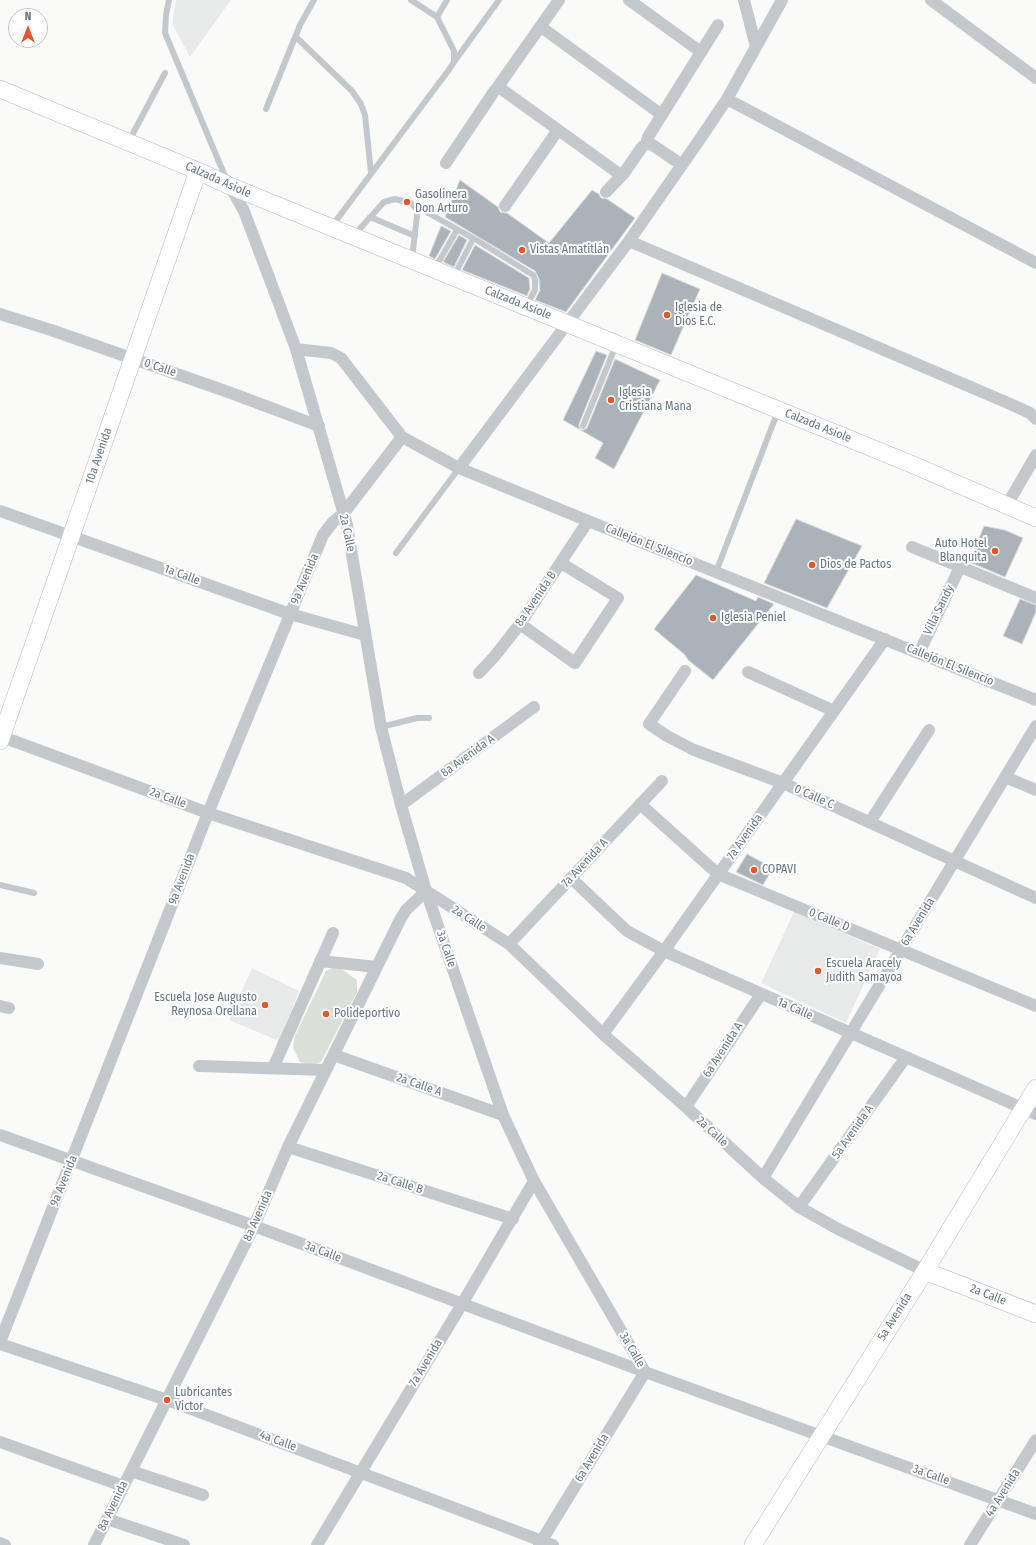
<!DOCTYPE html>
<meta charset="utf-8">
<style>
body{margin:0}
#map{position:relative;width:1036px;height:1545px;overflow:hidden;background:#fafaf8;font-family:"Fira Sans Condensed",sans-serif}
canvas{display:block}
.north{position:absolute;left:8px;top:8px;width:40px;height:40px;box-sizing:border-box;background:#fff;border:1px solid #c1c8cd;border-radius:50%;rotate:0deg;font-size:11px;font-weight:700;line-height:16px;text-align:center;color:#657683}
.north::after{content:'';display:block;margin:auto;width:14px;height:18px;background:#e4572e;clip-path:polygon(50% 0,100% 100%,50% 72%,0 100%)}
</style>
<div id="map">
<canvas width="1036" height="1545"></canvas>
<div class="north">N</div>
</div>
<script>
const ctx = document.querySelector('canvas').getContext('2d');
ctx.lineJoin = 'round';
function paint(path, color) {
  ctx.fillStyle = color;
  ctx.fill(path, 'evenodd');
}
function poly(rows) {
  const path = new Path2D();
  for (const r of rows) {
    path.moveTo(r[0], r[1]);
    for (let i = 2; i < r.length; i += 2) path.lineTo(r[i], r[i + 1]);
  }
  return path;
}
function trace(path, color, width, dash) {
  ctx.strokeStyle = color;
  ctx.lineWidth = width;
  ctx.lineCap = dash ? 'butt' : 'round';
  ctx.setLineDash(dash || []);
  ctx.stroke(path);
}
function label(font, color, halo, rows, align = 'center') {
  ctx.font = font + ' "Fira Sans Condensed",sans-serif';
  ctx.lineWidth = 4;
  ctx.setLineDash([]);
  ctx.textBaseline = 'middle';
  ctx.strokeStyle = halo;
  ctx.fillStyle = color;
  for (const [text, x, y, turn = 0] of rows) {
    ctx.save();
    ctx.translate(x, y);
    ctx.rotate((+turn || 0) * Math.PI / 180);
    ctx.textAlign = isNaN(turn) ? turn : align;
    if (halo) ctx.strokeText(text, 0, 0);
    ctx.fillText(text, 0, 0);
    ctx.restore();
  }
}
const built = poly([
 [176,0,231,0,190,57,172,23],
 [794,912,880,949,846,1023,761,983],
 [252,968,299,991,279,1041,229,1020]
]);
const green = poly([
 [337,966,357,980,357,992,321,1062,311,1065,300,1062,293,1048,295,1036,326,971]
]);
const building = poly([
 [460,180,498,207,500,212,507,213,549,243,592,190,599,194,601,198,607,199,635,218,566,312,535,300,540,290,539,279,535,271,445,217,460,180],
 [441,226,451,231,435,259,429,256,441,226],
 [459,235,467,240,454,267,443,262,459,235],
 [475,245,529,278,530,289,527,296,462,270,475,245],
 [662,273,700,289,671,355,635,340,662,273],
 [596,351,607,355,579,424,579,427,581,430,584,430,587,428,615,359,660,380,614,469,595,458,603,443,563,420,596,351],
 [796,519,862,546,827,608,764,583,796,519],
 [984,526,1005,530,1023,538,1005,577,969,562,984,526],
 [696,575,756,601,758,597,774,604,713,680,688,660,685,655,654,629,696,575],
 [1020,599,1036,605,1036,612,1022,644,1003,636,1020,599],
 [747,854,773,868,763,885,736,872,747,854]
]);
const service = poly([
 [169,0,166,15,165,33,227,181],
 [437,17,447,0],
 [296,37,352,91,361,104,365,115,371,173],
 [454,62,499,0],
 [266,109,300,25,314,0],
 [129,141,165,73],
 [414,205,478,241,533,275,535,280,535,290,527,305],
 [370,217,415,236],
 [332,226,448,71,454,62,454,51,437,17,411,0],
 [354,235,384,202,395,199,411,203,417,210,417,215,412,259],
 [435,268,457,230],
 [454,276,473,239],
 [583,426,616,345],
 [396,553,459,468],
 [716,572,778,411],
 [381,727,417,718,429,718],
 [0,885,34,893]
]);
const minor = poly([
 [629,0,701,52],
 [744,0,756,47],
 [931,0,1036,78],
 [541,27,662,115],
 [497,88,559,0],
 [727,99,1036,263],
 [646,144,648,137,718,25],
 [446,163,495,90,500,88,618,173,621,174],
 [230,186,244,211,296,349,347,525,381,727,401,805,426,891,503,1115,534,1181,645,1372],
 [606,192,624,173,642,147,646,144,651,144,682,165],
 [505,206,558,130],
 [629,241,1008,403,1030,413,1036,419],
 [0,314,51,330,231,393,319,426],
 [296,349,331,353,341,358,402,437,459,468,598,525,1036,700],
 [459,468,629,241,700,139,727,99,782,0],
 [1007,505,1036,455],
 [0,511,290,614,365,635],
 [912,547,1036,598],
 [520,624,575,663,618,598,561,563],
 [919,653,960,567],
 [685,671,649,724,667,736,694,750,783,783,1036,898],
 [748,672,834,711],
 [479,673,494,657,520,624,588,521],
 [0,736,208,813,406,878,509,944,603,1034,686,1107,763,1178,799,1207,838,1229,925,1271],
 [1005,777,1036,790],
 [640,804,718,874,1036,1006],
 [401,805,534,707],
 [870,822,929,730],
 [571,878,627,931,664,951,1036,1114],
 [509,944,662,781],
 [0,958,38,964],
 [320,961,377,967],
 [0,1006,9,1008],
 [603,1034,664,951,885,639],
 [334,1055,503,1115],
 [199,1066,326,1070],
 [273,1068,333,933],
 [686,1107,761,994],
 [0,1135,254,1226,645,1372,1036,1514],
 [288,1147,513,1219],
 [763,1178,1036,726],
 [799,1207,906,1057],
 [0,1342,208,813,323,535,333,522,343,514,402,437],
 [0,1344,167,1400,553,1545],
 [0,1442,123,1486],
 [131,1471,203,1495],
 [107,1519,184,1545],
 [0,1543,5,1545],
 [94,1545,254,1226,288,1147,400,920,406,910,426,891],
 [317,1545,462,1304,534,1181],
 [539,1545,645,1372],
 [970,1545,1036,1440]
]);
const secondary = poly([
 [0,89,198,171,230,186,911,464,1036,518],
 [0,741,198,171],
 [925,1271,1036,1314],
 [753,1545,925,1271,1036,1088]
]);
const markers = [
 [407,202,4,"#e4572e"],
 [522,250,4,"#e4572e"],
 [667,315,4,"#e4572e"],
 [611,400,4,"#e4572e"],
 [995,551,4,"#e4572e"],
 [812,565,4,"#e4572e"],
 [713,618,4,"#e4572e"],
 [754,870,4,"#e4572e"],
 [818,971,4,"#e4572e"],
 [265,1005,4,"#e4572e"],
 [326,1014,4,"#e4572e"],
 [167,1400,4,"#e4572e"]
];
const streetNames = [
 ["Calzada Asiole",218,180,24],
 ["Calzada Asiole",518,303,22],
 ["0 Calle",160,368,19],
 ["Calzada Asiole",818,426,22],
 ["10a Avenida",99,456,-71],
 ["2a Calle",347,533,78],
 ["Callejón El Silencio",649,545,22],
 ["1a Calle",182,575,20],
 ["9a Avenida",305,579,-67],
 ["8a Avenida B",536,599,-56],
 ["Villa Sandy",939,610,-64],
 ["Callejón El Silencio",950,665,22],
 ["8a Avenida A",468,756,-36],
 ["0 Calle C",814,797,24],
 ["2a Calle",168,798,20],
 ["7a Avenida",745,837,-55],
 ["7a Avenida A",585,863,-47],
 ["9a Avenida",182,879,-69],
 ["2a Calle",469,919,33],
 ["0 Calle D",829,920,22],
 ["6a Avenida",918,922,-59],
 ["3a Calle",446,949,71],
 ["1a Calle",795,1009,24],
 ["6a Avenida A",723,1050,-57],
 ["2a Calle A",419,1085,19],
 ["2a Calle",712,1132,43],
 ["5a Avenida A",853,1132,-55],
 ["9a Avenida",64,1181,-68],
 ["2a Calle B",400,1183,18],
 ["8a Avenida",258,1216,-66],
 ["3a Calle",323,1252,21],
 ["2a Calle",988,1295,21],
 ["5a Avenida",895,1317,-58],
 ["3a Calle",632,1350,60],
 ["7a Avenida",426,1363,-59],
 ["4a Calle",278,1441,20],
 ["6a Avenida",592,1458,-59],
 ["3a Calle",931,1475,20],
 ["4a Avenida",1003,1493,-58],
 ["8a Avenida",113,1506,-64]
];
const poiNames = [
 ["Gasolinera",415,195],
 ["Don Arturo",415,209],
 ["Vistas Amatitlán",530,250],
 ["Iglesia de",675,308],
 ["Dios E.C.",675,322],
 ["Iglesia",619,393],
 ["Cristiana Mana",619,407],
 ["Auto Hotel",987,544,"right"],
 ["Blanquita",987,558,"right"],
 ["Dios de Pactos",820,565],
 ["Iglesia Peniel",721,618],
 ["COPAVI",762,870],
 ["Escuela Aracely",826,964],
 ["Judith Samayoa",826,978],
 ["Escuela Jose Augusto",257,998,"right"],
 ["Reynosa Orellana",257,1012,"right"],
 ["Polideportivo",334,1014],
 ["Lubricantes",175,1393],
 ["Victor",175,1407]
];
paint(built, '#e8e9e9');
paint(green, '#dadfd7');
paint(building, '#aab3b9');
trace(building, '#dcdcda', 1);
trace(secondary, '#b3babf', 18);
trace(service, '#c3c8cc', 6);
trace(minor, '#c3c8cc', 12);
trace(secondary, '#fff', 17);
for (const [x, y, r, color] of markers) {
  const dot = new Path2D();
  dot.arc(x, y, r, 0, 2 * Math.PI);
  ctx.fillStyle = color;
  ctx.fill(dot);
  trace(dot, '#fff', 1.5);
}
label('12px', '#657683', '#fff', streetNames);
label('12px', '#657683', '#fff', poiNames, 'left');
</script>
